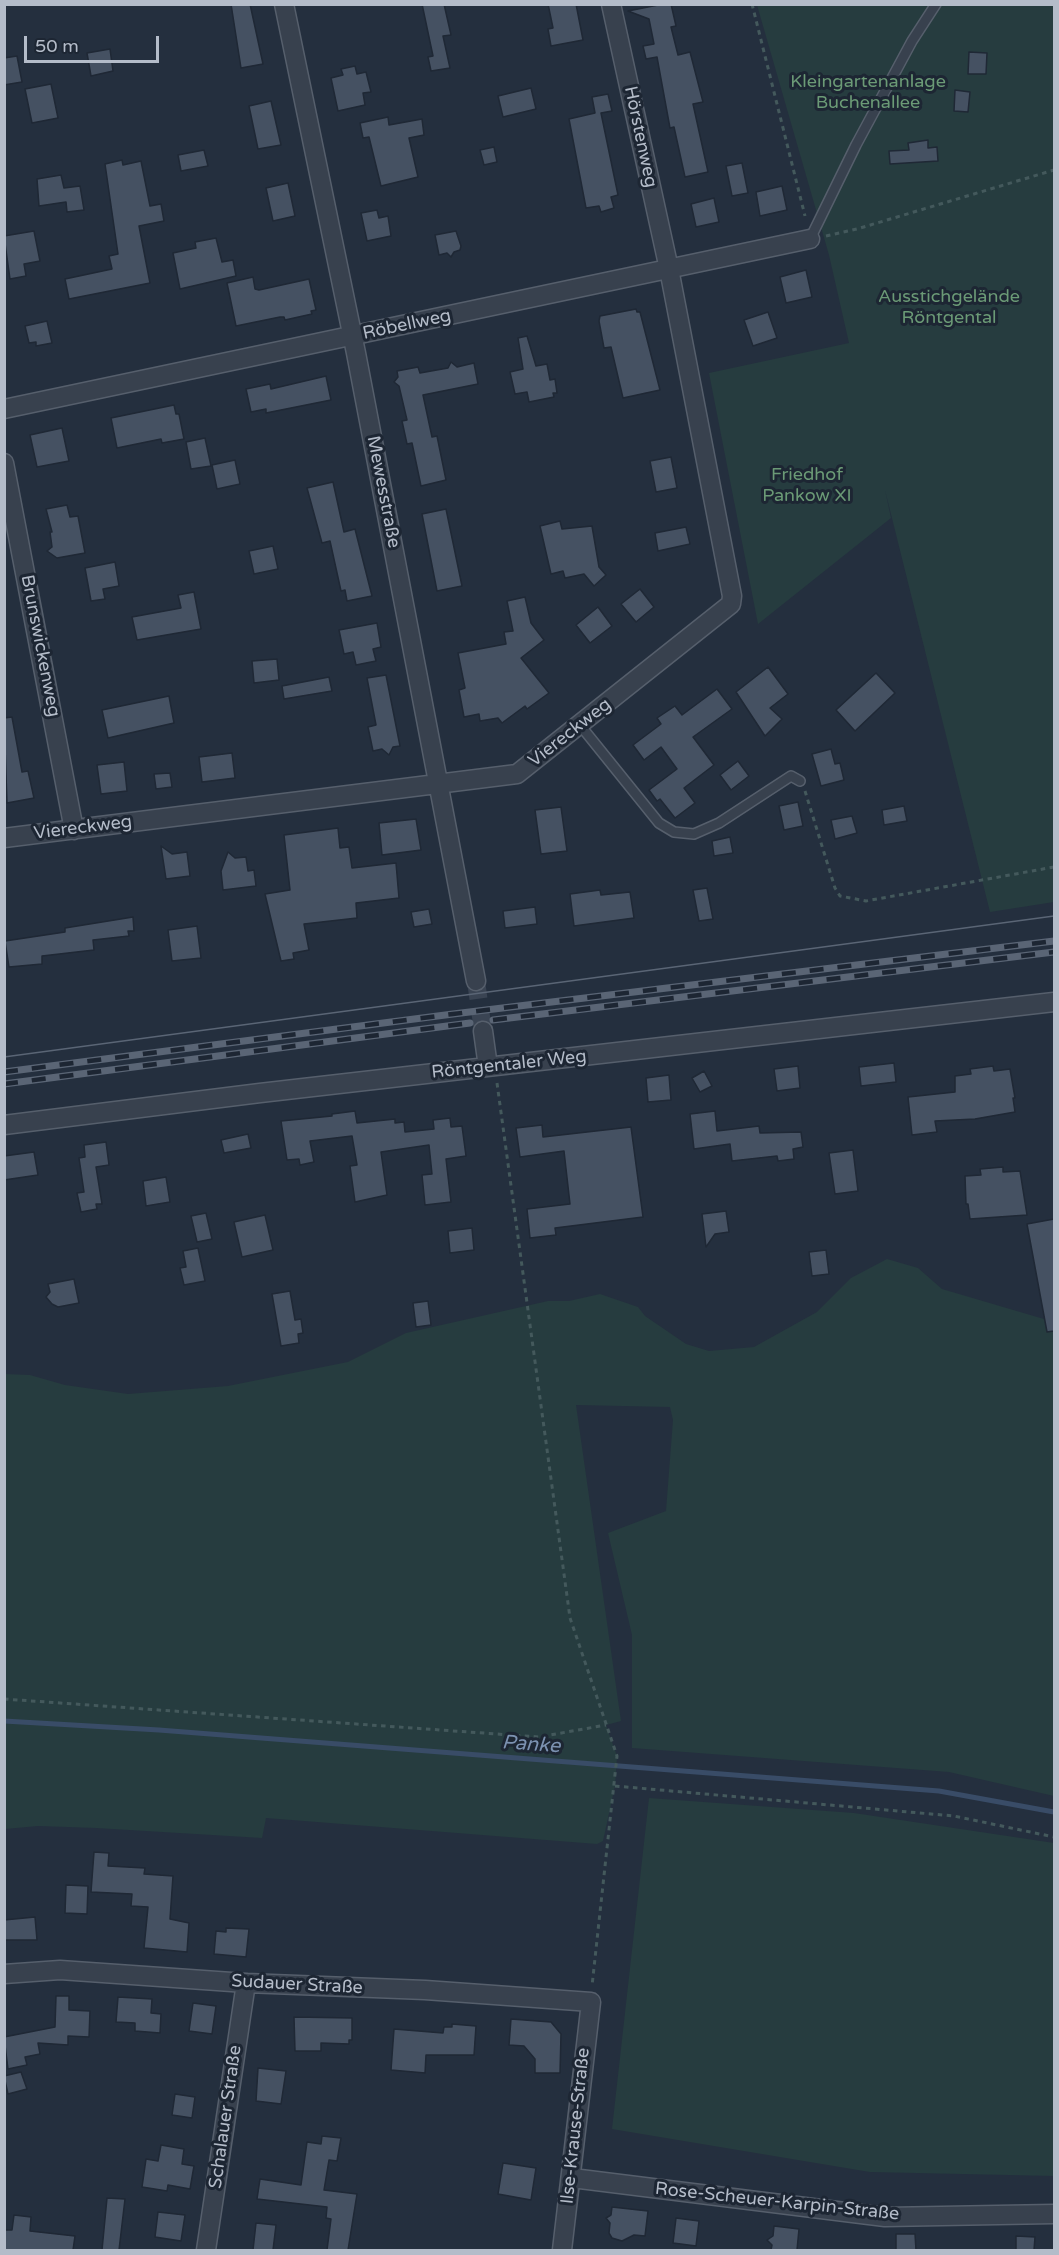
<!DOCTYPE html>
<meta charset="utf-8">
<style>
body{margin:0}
#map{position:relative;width:1059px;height:2255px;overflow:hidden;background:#242f3e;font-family:"Varela Round",sans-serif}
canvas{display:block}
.frame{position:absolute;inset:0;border:6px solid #b4bcc9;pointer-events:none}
.scale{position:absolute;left:24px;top:36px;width:135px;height:27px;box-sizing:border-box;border:3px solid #b4bcc9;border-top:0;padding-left:8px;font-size:18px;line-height:21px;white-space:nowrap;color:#b4bcc9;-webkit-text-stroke:4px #1d2633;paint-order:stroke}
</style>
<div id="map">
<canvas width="1059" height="2255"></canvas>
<div class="frame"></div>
<div class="scale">50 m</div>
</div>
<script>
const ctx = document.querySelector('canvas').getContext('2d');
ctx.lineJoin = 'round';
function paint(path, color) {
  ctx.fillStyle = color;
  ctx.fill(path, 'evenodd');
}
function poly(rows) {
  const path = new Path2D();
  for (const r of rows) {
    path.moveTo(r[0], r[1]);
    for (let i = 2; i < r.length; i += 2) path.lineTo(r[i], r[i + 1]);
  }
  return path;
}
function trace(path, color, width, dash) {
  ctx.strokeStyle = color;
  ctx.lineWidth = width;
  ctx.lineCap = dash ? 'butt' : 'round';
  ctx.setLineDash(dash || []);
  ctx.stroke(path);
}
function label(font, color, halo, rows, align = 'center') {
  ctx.font = font + ' "Varela Round",sans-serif';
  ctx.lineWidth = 6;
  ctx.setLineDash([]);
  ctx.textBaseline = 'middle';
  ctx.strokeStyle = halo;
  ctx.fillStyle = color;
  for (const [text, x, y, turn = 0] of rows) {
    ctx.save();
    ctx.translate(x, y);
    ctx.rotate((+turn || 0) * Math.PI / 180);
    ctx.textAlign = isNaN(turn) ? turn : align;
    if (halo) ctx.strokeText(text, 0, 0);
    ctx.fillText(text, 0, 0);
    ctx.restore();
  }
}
const green = poly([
 [757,5,1054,5,1054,902,990,912,885,490,891,518,758,624,709,373,849,343,829,255],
 [887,1259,918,1268,942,1289,1054,1322,1054,1796,949,1772,632,1748,632,1635,608,1533,666,1511,673,1420,670,1407,576,1405,621,1721,606,1725,617,1756,615,1786,603,1841,597,1844,266,1818,262,1838,96,1828,38,1826,5,1829,4,1374,30,1375,65,1385,128,1394,228,1386,348,1362,406,1333,548,1301,569,1301,600,1294,638,1307,645,1316,686,1344,709,1351,754,1347,817,1312,851,1278],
 [649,1798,854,1813,1054,1843,1054,2176,870,2172,612,2129]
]);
const stream = poly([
 [4,1721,159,1730,939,1791,1054,1812]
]);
const building = poly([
 [231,4,250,4,263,64,241,68,231,4],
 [422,4,444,4,451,35,443,36,450,68,431,71,428,57,433,56,422,4],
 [548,4,576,4,583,40,551,46,548,29,553,28,548,4],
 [663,4,671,4,676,26,671,27,678,55,690,52,703,102,693,104,708,172,685,177,674,127,670,128,657,57,646,59,643,46,654,44,649,19,628,11,663,4],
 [110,49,113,71,91,76,87,53,110,49],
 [969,52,987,53,986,74,968,74,969,52],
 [17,56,22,82,4,85,4,58,17,56],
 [355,66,357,74,366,72,371,92,363,93,365,105,338,111,331,78,343,75,341,69,355,66],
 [51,84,58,118,32,123,25,89,51,84],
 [531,88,536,109,503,117,498,96,531,88],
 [955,90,970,92,968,112,954,111,955,90],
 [608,94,612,111,601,113,618,195,611,197,614,208,601,212,599,206,586,208,569,119,595,113,592,97,608,94],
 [271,101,281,145,258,149,249,106,271,101],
 [388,117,389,125,422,119,424,135,409,138,418,177,381,186,369,137,363,138,360,123,388,117],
 [928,140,928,148,937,147,938,161,890,164,889,151,909,150,908,143,928,140],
 [494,147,497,162,484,165,480,150,494,147],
 [204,150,208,166,181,171,178,155,204,150],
 [122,160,123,165,141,161,150,206,161,204,164,221,139,226,150,283,69,299,65,279,112,269,109,256,118,254,105,164,122,160],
 [742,163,748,193,732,196,726,166,742,163],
 [61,175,64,188,80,186,84,210,67,212,66,202,39,206,37,179,61,175],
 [288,183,295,216,273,221,266,188,288,183],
 [782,186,787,210,760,216,756,192,782,186],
 [714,198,719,222,696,227,691,204,714,198],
 [377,210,379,218,388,216,391,236,367,241,361,213,377,210],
 [34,231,40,261,24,264,26,276,10,279,4,236,34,231],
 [456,231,461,246,460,250,454,252,451,257,447,253,439,255,435,235,456,231],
 [216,238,222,262,233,260,236,276,180,289,173,253,196,248,195,242,216,238],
 [806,270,812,297,786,303,780,277,806,270],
 [253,277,255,289,259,290,309,279,316,310,311,311,312,314,285,320,284,317,280,317,236,326,227,283,253,277],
 [636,309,637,312,640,312,660,390,623,398,611,347,604,348,599,321,600,316,636,309],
 [768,312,777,338,753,346,744,320,768,312],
 [47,321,52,343,36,346,36,342,29,343,25,326,47,321],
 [527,336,536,366,547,364,550,380,555,379,557,393,553,393,554,397,529,402,527,392,515,394,510,372,523,369,518,338,527,336],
 [451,362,457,367,474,363,478,384,423,395,432,437,437,436,446,480,421,486,412,443,407,444,402,421,407,420,399,386,394,382,398,377,397,371,418,367,420,373,448,368,451,362],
 [326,376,331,400,266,413,266,409,251,412,246,389,270,384,271,389,326,376],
 [174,405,176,414,179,414,184,439,162,443,161,439,117,448,111,418,174,405],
 [62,428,69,461,37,467,30,435,62,428],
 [205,438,211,466,191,469,186,442,205,438],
 [671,457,677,488,656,492,650,461,671,457],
 [235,460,240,484,217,489,212,465,235,460],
 [333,482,344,532,355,529,372,596,347,601,345,590,341,591,330,541,322,543,307,488,333,482],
 [67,505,70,517,78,516,85,553,57,558,47,551,52,547,50,532,52,532,46,509,67,505],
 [446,509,462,586,437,591,422,514,446,509],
 [560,521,562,529,592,526,599,567,606,575,594,586,584,574,565,578,563,571,551,574,540,526,560,521],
 [686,527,690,544,658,551,655,533,686,527],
 [273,546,278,569,254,574,249,551,273,546],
 [115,562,119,586,103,589,105,599,91,601,85,568,115,562],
 [640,589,654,607,636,622,621,604,640,589],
 [194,592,201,629,137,640,132,617,181,608,178,595,194,592],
 [525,597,531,623,544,640,521,658,549,693,527,709,525,706,502,723,498,718,480,721,479,714,464,717,459,690,465,688,458,653,506,644,504,632,513,631,507,601,525,597],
 [598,607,612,626,590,643,576,625,598,607],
 [377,623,381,647,373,649,376,661,356,665,353,652,344,654,339,630,377,623],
 [277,659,279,680,254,683,252,661,277,659],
 [768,667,788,694,770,708,782,719,765,736,736,692,768,667],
 [876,673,895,693,855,731,836,710,876,673],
 [386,675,400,746,393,747,389,755,382,749,373,751,368,727,376,725,367,678,386,675],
 [329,677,332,691,284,699,282,686,329,677],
 [717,689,732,709,693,737,714,765,684,788,695,803,675,818,660,799,657,801,649,790,677,769,661,747,644,760,633,745,661,724,657,718,675,706,682,715,717,689],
 [169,696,174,723,108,738,102,710,169,696],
 [12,717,22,772,28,771,34,798,7,803,4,718,12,717],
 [831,749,835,764,840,763,844,780,821,786,812,754,831,749],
 [232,753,235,778,202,782,199,757,232,753],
 [738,761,749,776,731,790,720,775,738,761],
 [124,762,127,791,101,794,97,765,124,762],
 [170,773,172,787,156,789,154,774,170,773],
 [798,802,803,826,784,830,779,806,798,802],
 [904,806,907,821,884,825,882,810,904,806],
 [561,807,567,851,541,854,535,810,561,807],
 [852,816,857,833,835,839,831,820,852,816],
 [416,819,421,850,382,855,379,823,416,819],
 [338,828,340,848,349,847,352,868,396,863,399,898,356,903,357,918,304,924,309,950,293,953,294,959,281,961,265,894,290,890,284,835,338,828],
 [730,837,733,853,714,856,712,841,730,837],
 [161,846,172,854,187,852,190,876,166,879,161,846],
 [228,852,235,858,246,857,248,871,254,870,256,886,223,890,221,871,228,852],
 [707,888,713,919,699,921,693,890,707,888],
 [600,890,601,895,630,892,634,918,574,926,570,894,600,890],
 [535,907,537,924,505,928,503,911,535,907],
 [429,909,432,924,414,927,411,912,429,909],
 [133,917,134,931,128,931,129,936,93,940,94,950,42,956,42,964,9,967,5,941,65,932,65,928,133,917],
 [197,926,201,958,172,961,168,930,197,926],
 [894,1063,896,1082,861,1086,859,1067,894,1063],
 [798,1066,800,1088,777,1091,774,1069,798,1066],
 [993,1066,994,1071,1010,1069,1015,1098,1013,1098,1015,1112,975,1119,935,1121,937,1132,912,1135,908,1097,955,1092,955,1076,971,1074,970,1069,993,1066],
 [704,1071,712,1086,700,1092,692,1078,704,1071],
 [669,1075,671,1100,648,1102,646,1078,669,1075],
 [355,1111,357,1123,395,1119,395,1123,404,1122,405,1132,434,1129,433,1120,450,1118,451,1127,462,1126,466,1156,446,1159,451,1202,425,1205,422,1175,432,1174,429,1145,381,1152,387,1195,355,1202,350,1166,357,1165,352,1136,310,1141,314,1162,300,1165,299,1159,287,1160,281,1121,332,1116,332,1114,355,1111],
 [715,1111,717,1131,759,1126,760,1133,801,1132,803,1147,793,1149,794,1159,778,1161,777,1156,732,1161,730,1144,694,1149,690,1114,715,1111],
 [542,1125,543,1137,631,1127,643,1217,555,1228,556,1235,530,1238,527,1209,570,1204,564,1151,520,1157,516,1128,542,1125],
 [248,1134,251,1148,224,1153,221,1140,248,1134],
 [106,1142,109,1165,96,1167,102,1204,96,1204,97,1209,81,1212,77,1193,84,1192,79,1158,85,1157,84,1145,106,1142],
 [853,1150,858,1191,835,1194,829,1153,853,1150],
 [34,1152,38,1175,4,1180,4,1156,34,1152],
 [1003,1167,1003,1172,1020,1171,1027,1215,970,1219,968,1204,966,1204,965,1176,981,1175,980,1169,1003,1167],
 [166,1177,170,1202,146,1206,143,1181,166,1177],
 [726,1211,729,1232,715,1234,706,1247,702,1214,726,1211],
 [206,1213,212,1239,197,1242,191,1216,206,1213],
 [265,1215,273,1250,242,1257,234,1222,265,1215],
 [1054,1219,1054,1331,1047,1332,1027,1224,1054,1219],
 [472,1228,474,1250,450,1253,448,1231,472,1228],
 [198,1248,205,1281,184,1285,180,1268,186,1267,183,1251,198,1248],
 [826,1250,829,1274,812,1276,809,1252,826,1250],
 [74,1279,79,1303,58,1307,52,1304,46,1297,50,1292,48,1284,74,1279],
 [290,1291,295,1320,301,1319,303,1333,298,1334,299,1343,281,1346,272,1294,290,1291],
 [428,1301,431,1325,416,1327,413,1303,428,1301],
 [94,1852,109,1853,108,1866,145,1868,144,1874,173,1876,170,1919,189,1923,187,1952,144,1948,148,1907,131,1906,132,1894,91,1892,94,1852],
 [66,1885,88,1886,87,1914,65,1913,66,1885],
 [35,1917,37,1940,4,1940,4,1920,35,1917],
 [226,1928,249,1929,246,1957,214,1954,216,1931,226,1932,226,1928],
 [56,1996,69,1996,69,2010,90,2011,89,2037,68,2036,68,2045,38,2043,40,2054,25,2057,27,2065,8,2069,4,2037,55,2027,56,1996],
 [118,1997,152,1999,151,2013,161,2014,160,2033,135,2031,135,2023,116,2022,118,1997],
 [193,2003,216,2006,212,2034,189,2031,193,2003],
 [294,2017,352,2018,352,2040,349,2040,349,2044,321,2043,321,2051,295,2051,294,2017],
 [511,2019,551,2022,561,2034,560,2073,535,2073,535,2059,524,2046,509,2045,511,2019],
 [452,2024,476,2026,474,2055,426,2055,425,2073,391,2070,394,2029,443,2033,444,2027,452,2027,452,2024],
 [258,2068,286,2071,281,2104,256,2101,258,2068],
 [21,2072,27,2089,8,2094,4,2076,21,2072],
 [175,2094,195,2097,192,2118,172,2115,175,2094],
 [322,2136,341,2138,337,2161,329,2160,324,2190,357,2194,348,2250,327,2250,331,2219,326,2218,327,2207,257,2199,260,2179,301,2185,307,2142,321,2144,322,2136],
 [161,2145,184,2149,182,2164,194,2166,190,2189,168,2185,167,2191,142,2187,146,2159,158,2161,161,2145],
 [503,2163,536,2168,531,2200,498,2194,503,2163],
 [107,2198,125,2199,119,2250,102,2250,107,2198],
 [612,2207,648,2211,645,2236,634,2235,622,2241,612,2238,609,2233,610,2223,606,2218,611,2215,612,2207],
 [158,2212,185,2215,181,2241,155,2237,158,2212],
 [14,2215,31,2217,30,2231,75,2236,73,2250,4,2250,4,2230,12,2230,14,2215],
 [676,2218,699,2221,696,2246,673,2243,676,2218],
 [256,2223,276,2225,273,2250,253,2250,256,2223],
 [774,2226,799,2229,797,2250,771,2250,772,2245,767,2240,773,2236,774,2226],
 [896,2234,915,2234,916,2250,896,2250,896,2234],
 [1016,2236,1035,2237,1034,2250,1016,2250,1016,2236]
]);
const minorTunnel = poly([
 [476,981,483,1031]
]);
const path = poly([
 [752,4,805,216],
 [826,236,857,229,1054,170],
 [805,791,835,888,840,896,866,901,1054,867],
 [497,1083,570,1618,617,1756,592,1986],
 [4,1699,539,1737,606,1725],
 [615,1786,954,1816,1054,1837]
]);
const service = poly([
 [810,239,856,145,912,41,936,4],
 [580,725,659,823,674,832,694,834,719,823,791,776,800,781]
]);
const minor = poly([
 [284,4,356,353,476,981],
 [4,409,810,239],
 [4,463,74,830],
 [4,838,517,774,731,604,732,596,669,269,611,4],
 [483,1031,488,1067],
 [4,1125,260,1093,1054,1002],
 [4,1974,60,1970,246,1983,425,1990,591,2002,562,2250],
 [572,2178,885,2217,1054,2214],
 [206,2250,246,1983]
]);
const tram = poly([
 [4,1057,1054,916]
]);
const rail = poly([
 [493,1020,1054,952],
 [4,1072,453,1014,1054,941],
 [4,1084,470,1023]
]);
const parkNames = [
 ["Kleingartenanlage",868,82],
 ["Buchenallee",868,103],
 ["Ausstichgelände",949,297],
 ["Röntgental",949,318],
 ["Friedhof",807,475],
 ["Pankow XI",807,496]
];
const streetNames = [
 ["Hörstenweg",640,137,78],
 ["Röbellweg",407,325,-12],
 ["Mewesstraße",383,492,79],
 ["Brunswickenweg",40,646,79],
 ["Viereckweg",570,733,-38],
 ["Viereckweg",83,828,-7],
 ["Röntgentaler Weg",509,1065,-6],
 ["Sudauer Straße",297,1985,3],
 ["Schalauer Straße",226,2117,-82],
 ["Ilse-Krause-Straße",576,2126,-84],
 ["Rose-Scheuer-Karpin-Straße",777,2202,6]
];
const waterNames = [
 ["Panke",531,1745,4]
];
paint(green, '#263c3f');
trace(stream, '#394c67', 5);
paint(building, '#455162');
trace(building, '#1f2835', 1.5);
trace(minorTunnel, '#3a4453', 18, [18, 9]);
trace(service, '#565f6c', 12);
trace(minor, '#565f6c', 21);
trace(path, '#44595c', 3, [4.5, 4.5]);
trace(service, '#38414e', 9);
trace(minor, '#38414e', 18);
trace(tram, '#5a6575', 1.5);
trace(rail, '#5a6575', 7);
trace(rail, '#1d2633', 4.5, [14]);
label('18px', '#6b9a76', '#1d2633', parkNames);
label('18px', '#b4bcc9', '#1d2633', streetNames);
label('italic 20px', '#7c92b1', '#1d2633', waterNames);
</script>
